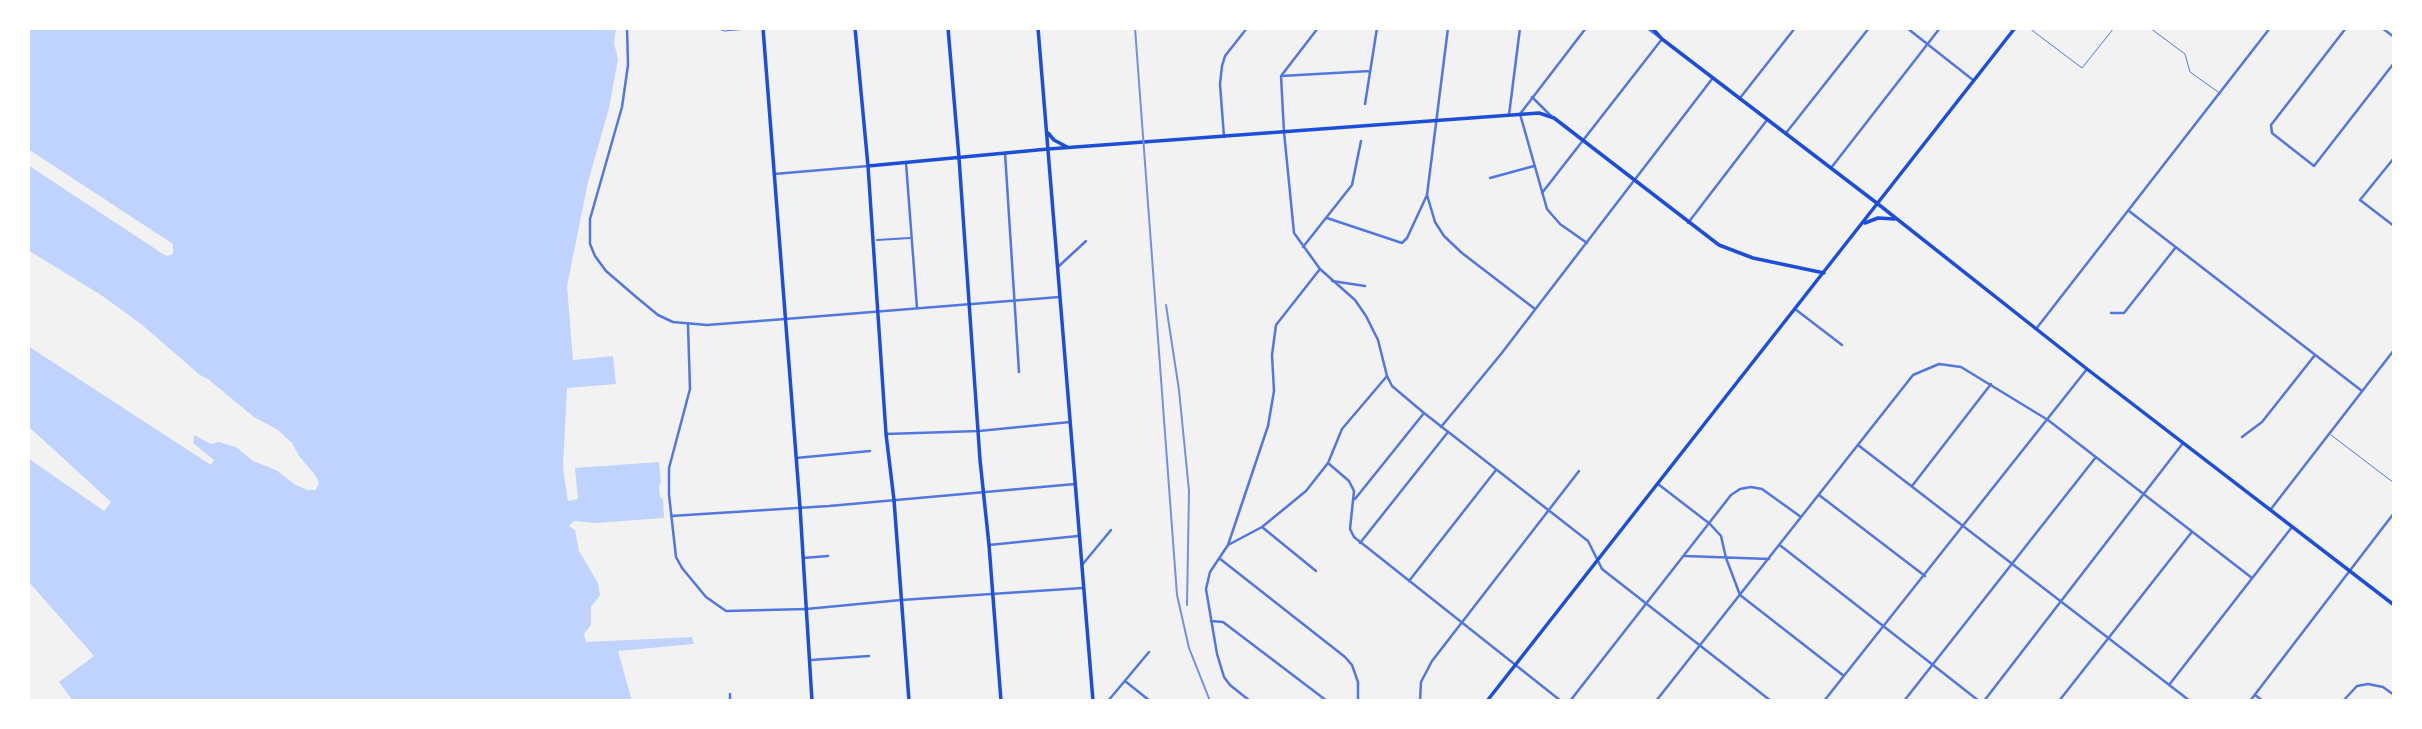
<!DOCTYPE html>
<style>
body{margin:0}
#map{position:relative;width:2422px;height:729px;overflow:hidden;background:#f2f2f2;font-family:"DM Sans",sans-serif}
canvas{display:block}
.frame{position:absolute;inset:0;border:30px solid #fff;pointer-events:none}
</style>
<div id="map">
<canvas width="2422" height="729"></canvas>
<div class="frame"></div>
</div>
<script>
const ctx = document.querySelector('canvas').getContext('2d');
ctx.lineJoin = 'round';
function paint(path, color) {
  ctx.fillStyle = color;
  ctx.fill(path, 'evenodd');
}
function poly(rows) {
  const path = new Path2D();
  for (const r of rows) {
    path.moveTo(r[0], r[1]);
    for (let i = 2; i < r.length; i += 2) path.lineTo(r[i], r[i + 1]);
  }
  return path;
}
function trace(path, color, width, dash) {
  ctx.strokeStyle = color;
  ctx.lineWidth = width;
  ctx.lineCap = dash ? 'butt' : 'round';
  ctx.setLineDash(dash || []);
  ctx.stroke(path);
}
const water = poly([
 [28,28,616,28,614,43,618,59,609,108,588,182,567,286,573,360,613,356,616,384,567,388,563,468,568,501,578,499,575,468,659,462,661,483,659,486,660,497,663,499,664,518,596,523,574,521,569,526,575,530,579,551,598,583,600,595,591,607,591,625,584,634,586,642,692,637,694,644,618,651,632,701,73,701,59,682,94,656,28,581,28,458,104,511,111,502,28,426,28,346,211,465,214,460,193,443,194,435,211,444,219,442,236,447,253,461,276,470,294,484,307,490,316,490,319,483,315,475,299,456,292,443,278,430,254,417,208,379,200,375,141,324,101,295,28,250]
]);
const pier = poly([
 [28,149,173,244,173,254,167,256,163,254,28,165]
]);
const service = poly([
 [717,28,724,31,761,28],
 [2029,28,2082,68,2114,28],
 [2150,28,2185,54,2190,72,2221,94],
 [2331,435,2394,483]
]);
const pedestrian = poly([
 [877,240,910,238]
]);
const minor = poly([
 [1448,28,1427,195,1435,222,1444,236,1462,253,1535,309],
 [1586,28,1520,114,1547,209,1560,224,1587,243],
 [1907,28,1973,80],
 [2346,28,2271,125,2272,133,2314,166,2394,63],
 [2382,28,2394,37],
 [1281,76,1370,71],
 [1532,97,1552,117],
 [1740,98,1795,28],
 [1365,104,1377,28],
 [1509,115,1520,28],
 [1284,132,1281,76,1318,28],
 [1786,133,1869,28],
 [1224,137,1220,84,1222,66,1225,56,1247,28],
 [1005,153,1019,372],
 [2394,158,2360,200,2394,226],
 [906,163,917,308],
 [1831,168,1940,28],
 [1490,178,1534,166],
 [1542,193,1662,39,1647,28],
 [2129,211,2362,391],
 [1327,218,1402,243,1407,238,1427,195],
 [1688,223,1767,120],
 [1303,247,1352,185,1361,141],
 [1059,266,1086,241],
 [1332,281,1365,286],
 [1795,309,1842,345],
 [2111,313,2124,313,2176,247],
 [785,319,1059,297],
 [1441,427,1501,354,1712,79],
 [886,434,979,431,1070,422],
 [2242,437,2262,422,2315,355],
 [1858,445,2190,701],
 [796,458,870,451],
 [1328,463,1349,481,1354,491,1350,529,1354,537,1561,701],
 [1658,484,1710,524,1721,536,1726,558,1740,595,1844,676],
 [1912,486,1991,384],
 [1819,495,1925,576],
 [1355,499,1424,413],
 [2271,509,2394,350],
 [671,516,829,506,1075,484],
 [1262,527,1316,571],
 [1360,543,1448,432],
 [989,545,1078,536],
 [1228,545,1268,426,1274,391,1272,355,1276,325,1320,269],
 [1781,546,1979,701],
 [1685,556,1769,559],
 [803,558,828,556],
 [1219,558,1345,657,1352,665,1358,682,1358,701],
 [1082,565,1111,530],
 [1409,581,1496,470],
 [806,609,901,600,1082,588],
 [1211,621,1223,622,1327,701],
 [811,660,869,656],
 [1125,681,1150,701],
 [2169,685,2292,527],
 [730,694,730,701],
 [2255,695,2263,701],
 [1108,701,1149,652],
 [1250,701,1230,685,1224,677,1217,654,1206,589,1210,572,1228,545,1262,527,1306,491,1328,463,1342,429,1387,376],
 [1420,701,1421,682,1432,661,1579,471],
 [1570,701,1731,495,1740,489,1751,487,1762,489,1801,517],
 [1656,701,1913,375,1939,364,1961,367,2048,420,2252,578],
 [1824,701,2087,369],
 [1904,701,2096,457],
 [1984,701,2183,443],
 [2059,701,2191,533],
 [2343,701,2357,686,2368,684,2383,687,2394,695]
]);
const tertiary = poly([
 [627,28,628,65,622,107,590,219,590,244,595,256,606,271,635,296,658,315,673,322,707,325,785,319],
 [1284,132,1294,233,1320,269,1355,300,1366,316,1378,340,1387,376,1392,386,1424,413,1588,541,1602,569,1771,701],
 [774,174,868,166],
 [688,325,690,389,669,468,669,495,676,557,682,568,706,597,726,611,806,609],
 [2036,329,2270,28],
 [2250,701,2394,513]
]);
const secondary = poly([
 [763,28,800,507,812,701],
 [855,28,868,166,886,434,894,500,909,701],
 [948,28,959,158,980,460,989,545,1001,701],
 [1038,28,1093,701],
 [1652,28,1662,39,1878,204,2087,369,2394,605],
 [1048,133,1054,140,1067,147],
 [868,166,1048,149,1539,113,1554,118,1719,245,1753,258,1824,273],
 [1865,223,1878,218,1895,219],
 [1487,701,2015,28]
]);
const rail = poly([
 [1135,28,1177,595,1189,648,1210,701],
 [1166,305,1179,390,1189,491,1187,605]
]);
paint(water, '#bfd3fe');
paint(pier, '#f2f2f2');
trace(service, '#5277de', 1);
trace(pedestrian, '#5277de', 2);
trace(minor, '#5277de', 2.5);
trace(tertiary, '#5277de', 2.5);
trace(secondary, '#1d4ed8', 3.5);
trace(rail, '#7290e2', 2);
</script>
